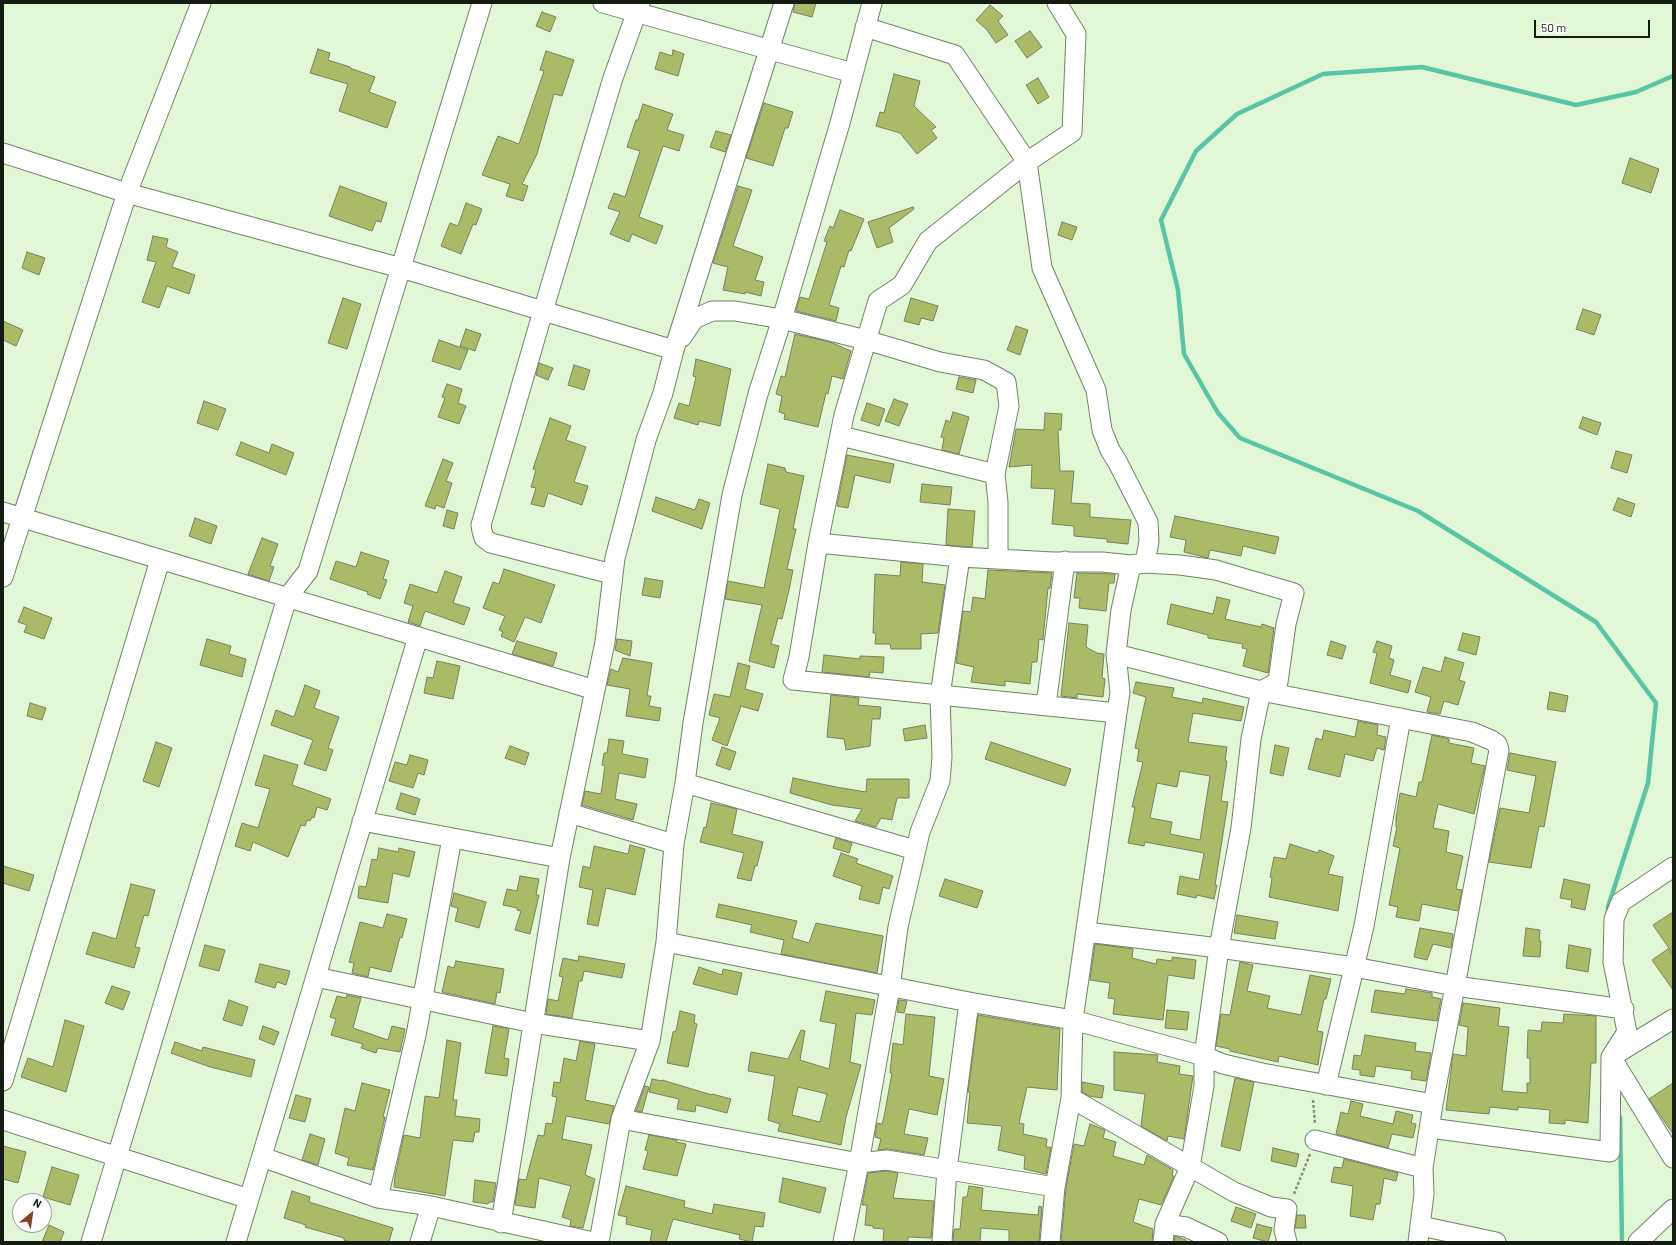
<!DOCTYPE html>
<style>
body{margin:0}
#map{position:relative;width:1676px;height:1245px;overflow:hidden;background:#e1f7d6;font-family:Barlow,sans-serif}
canvas{display:block}
.frame{position:absolute;inset:0;border:4px solid #141b10;pointer-events:none}
.north{position:absolute;left:12px;top:1193px;width:40px;height:40px;box-sizing:border-box;background:#fff;border:1px solid #a1a49f;border-radius:50%;rotate:29deg;font-size:11px;font-weight:700;line-height:16px;text-align:center;color:#141b10}
.north::after{content:'';display:block;margin:auto;width:14px;height:18px;background:#884120;clip-path:polygon(50% 0,100% 100%,50% 72%,0 100%)}
.scale{position:absolute;left:1534px;top:20px;width:116px;height:18px;box-sizing:border-box;border:2px solid #141b10;border-top:0;padding-left:5px;font-size:12px;line-height:14px;white-space:nowrap;color:#141b10;-webkit-text-stroke:3px #fff;paint-order:stroke}
</style>
<div id="map">
<canvas width="1676" height="1245"></canvas>
<div class="frame"></div>
<div class="north">N</div>
<div class="scale">50 m</div>
</div>
<script>
const ctx = document.querySelector('canvas').getContext('2d');
ctx.lineJoin = 'round';
function poly(rows) {
  const path = new Path2D();
  for (const r of rows) {
    path.moveTo(r[0], r[1]);
    for (let i = 2; i < r.length; i += 2) path.lineTo(r[i], r[i + 1]);
  }
  return path;
}
function trace(path, color, width, dash) {
  ctx.strokeStyle = color;
  ctx.lineWidth = width;
  ctx.lineCap = dash ? 'butt' : 'round';
  ctx.setLineDash(dash || []);
  ctx.stroke(path);
}
function paint(path, color) {
  ctx.fillStyle = color;
  ctx.fill(path, 'evenodd');
}
const stream = poly([
 [1608,913,1608,907,1648,783,1656,703,1596,622,1418,511,1240,438,1218,413,1184,354,1178,290,1161,220,1196,151,1237,114,1323,74,1422,67,1576,105,1636,92,1673,76],
 [1620,1117,1622,1242]
]);
const building = poly([
 [795,3,816,3,812,17,793,12,795,3],
 [990,5,1003,16,998,21,1008,35,996,43,987,30,976,20,990,5],
 [542,12,556,17,550,32,536,26,542,12],
 [1030,31,1042,47,1027,58,1015,41,1030,31],
 [318,49,330,53,328,60,350,67,350,68,375,77,369,92,396,102,387,128,339,111,348,84,310,73,318,49],
 [673,50,684,54,678,76,655,69,660,52,672,56,673,50],
 [546,51,574,60,562,96,554,94,537,154,522,184,528,186,523,201,506,196,510,184,482,175,498,136,519,144,544,71,540,70,546,51],
 [894,74,920,81,914,106,936,127,931,130,937,138,917,154,900,133,876,126,880,112,884,113,894,74],
 [1038,78,1049,97,1038,104,1026,85,1038,78],
 [764,103,793,112,788,128,785,128,773,166,746,158,764,103],
 [643,104,673,114,667,130,684,135,679,151,663,146,639,217,663,226,656,244,632,234,629,242,610,234,620,212,608,208,614,193,625,197,640,151,627,147,636,120,638,120,643,104],
 [716,131,731,135,725,152,710,147,716,131],
 [1630,158,1659,169,1651,193,1622,183,1630,158],
 [340,186,387,203,381,222,376,221,372,231,329,216,340,186],
 [738,186,752,190,733,246,763,257,755,280,764,282,761,296,745,292,745,294,723,290,728,267,713,263,738,186],
 [466,203,482,209,476,225,473,224,461,254,441,246,450,223,458,226,466,203],
 [913,207,914,209,889,228,893,242,877,248,868,222,913,207],
 [840,210,864,219,851,251,849,250,844,267,841,266,829,305,839,308,836,321,796,311,800,297,809,299,827,242,824,241,830,226,833,228,840,210],
 [1062,222,1077,227,1072,240,1058,235,1062,222],
 [153,236,168,239,166,247,178,252,172,267,195,275,189,294,167,286,159,308,142,302,156,262,147,260,153,236],
 [27,252,45,258,39,275,22,268,27,252],
 [343,298,361,304,347,349,328,343,343,298],
 [911,298,938,306,933,321,921,318,919,325,904,321,911,298],
 [1583,309,1601,315,1594,335,1576,329,1583,309],
 [3,321,23,330,16,346,3,340,3,321],
 [1016,326,1028,330,1020,355,1007,350,1016,326],
 [466,329,481,334,475,351,460,346,466,329],
 [795,334,830,342,851,351,843,379,832,376,828,394,826,393,818,427,784,419,785,414,779,412,782,396,776,394,781,376,785,377,795,334],
 [439,340,468,350,460,370,432,361,439,340],
 [696,359,731,369,720,426,699,421,698,425,674,418,679,403,689,406,696,377,693,376,696,359],
 [539,363,553,368,548,380,536,375,539,363],
 [574,365,590,370,584,390,568,385,574,365],
 [959,377,976,380,973,393,956,389,959,377],
 [447,384,462,389,458,403,466,406,459,424,438,417,445,398,442,397,447,384],
 [894,399,908,404,899,426,885,421,894,399],
 [204,401,226,409,218,430,197,423,204,401],
 [867,403,885,409,879,426,861,420,867,403],
 [953,412,969,417,959,454,942,450,944,438,941,437,946,420,950,422,953,412],
 [1045,413,1062,414,1061,430,1058,430,1060,471,1074,471,1071,503,1090,504,1090,517,1131,520,1128,544,1107,542,1107,539,1074,536,1074,526,1052,524,1055,489,1031,488,1032,465,1009,467,1016,429,1044,430,1045,413],
 [1583,417,1601,423,1597,435,1579,428,1583,417],
 [550,418,571,426,566,440,586,447,574,482,588,486,582,505,548,493,544,507,531,504,536,488,531,487,536,470,533,469,550,418],
 [241,442,269,453,272,444,294,453,286,475,236,455,241,442],
 [1616,451,1632,455,1627,473,1611,468,1616,451],
 [847,455,894,464,890,483,855,475,848,508,837,506,847,455],
 [443,459,453,463,446,481,452,483,444,508,436,505,435,509,425,506,443,459],
 [768,464,785,468,786,472,804,476,793,529,796,529,787,569,793,570,789,590,782,619,778,618,771,644,779,646,774,668,749,661,762,605,725,599,728,581,764,588,780,509,760,504,768,464],
 [922,484,952,487,950,505,920,502,922,484],
 [656,497,695,510,699,499,710,503,702,529,652,511,656,497],
 [1618,498,1635,504,1631,517,1613,510,1618,498],
 [948,509,975,511,972,547,946,545,948,509],
 [447,510,458,513,454,529,443,526,447,510],
 [1175,516,1279,537,1275,554,1243,546,1241,556,1210,550,1208,558,1184,552,1186,540,1170,537,1175,516],
 [195,518,217,526,211,544,189,536,195,518],
 [262,538,278,544,270,566,274,567,269,581,248,574,262,538],
 [361,552,389,561,383,579,387,580,380,599,367,594,368,592,330,579,336,561,356,567,361,552],
 [901,562,923,564,922,582,945,585,938,633,921,634,921,649,891,649,890,644,875,644,876,633,873,633,875,574,900,576,901,562],
 [504,569,555,585,541,623,525,617,514,642,501,636,503,632,499,630,505,616,483,608,493,582,499,584,504,569],
 [988,570,1052,573,1050,588,1048,588,1043,640,1039,639,1037,662,1032,662,1030,684,1005,681,1005,686,971,682,974,667,956,663,963,611,971,612,973,597,985,599,988,570],
 [445,571,462,577,453,603,470,608,464,625,425,611,420,626,408,622,413,606,404,603,410,584,437,593,445,571],
 [1077,573,1115,574,1114,583,1109,583,1106,611,1079,608,1080,598,1074,598,1077,573],
 [645,578,663,581,660,598,642,595,645,578],
 [1217,597,1230,600,1225,619,1261,627,1262,624,1274,628,1268,673,1243,666,1247,649,1242,648,1243,644,1208,638,1208,635,1167,624,1171,604,1213,614,1217,597],
 [24,607,52,618,44,639,24,632,27,625,18,622,24,607],
 [1069,623,1088,625,1086,647,1097,653,1104,654,1102,678,1105,679,1103,697,1077,694,1077,698,1061,696,1069,623],
 [1463,633,1480,637,1476,655,1458,650,1463,633],
 [207,639,231,646,229,654,246,659,242,677,200,665,207,639],
 [617,639,632,641,630,656,615,650,617,639],
 [517,641,557,653,553,666,512,654,517,641],
 [1331,641,1346,646,1342,659,1327,655,1331,641],
 [1377,641,1392,646,1389,658,1394,660,1390,675,1411,681,1408,693,1370,683,1377,653,1373,652,1377,641],
 [824,655,860,659,860,656,884,657,883,673,870,672,869,677,822,672,824,655],
 [1445,657,1464,663,1459,680,1465,682,1458,705,1444,701,1440,714,1427,712,1431,697,1415,692,1423,667,1441,672,1445,657],
 [623,658,652,663,647,696,651,696,649,706,661,708,659,721,626,716,630,689,607,685,611,669,618,672,623,658],
 [437,661,460,666,453,699,424,693,427,677,433,678,437,661],
 [738,663,750,666,745,689,763,694,758,711,741,706,727,746,712,740,720,718,709,715,714,694,730,697,738,663],
 [1136,682,1174,688,1172,697,1202,703,1203,698,1244,707,1241,721,1193,713,1188,742,1227,747,1225,761,1227,761,1221,801,1228,802,1215,885,1217,885,1214,899,1197,895,1196,898,1177,894,1180,876,1199,880,1204,853,1145,842,1144,846,1128,843,1135,807,1132,807,1143,762,1137,761,1139,749,1135,748,1146,697,1133,693,1136,682],
 [1180,771,1210,776,1200,840,1170,834,1172,822,1150,818,1157,783,1177,787,1180,771],
 [305,685,320,691,314,708,339,717,328,748,333,750,326,771,304,764,313,740,271,725,276,710,294,717,305,685],
 [1550,692,1568,696,1565,712,1547,709,1550,692],
 [831,695,859,698,858,705,881,707,880,719,872,719,870,746,846,750,844,739,827,737,831,695],
 [30,703,46,708,42,720,27,716,30,703],
 [1358,721,1378,725,1377,735,1386,737,1384,750,1377,748,1373,761,1345,754,1340,777,1308,769,1316,738,1322,740,1324,730,1355,737,1358,721],
 [925,725,927,738,905,741,903,729,925,725],
 [1432,735,1449,739,1449,743,1474,748,1471,763,1485,766,1474,814,1438,804,1433,828,1449,831,1446,852,1463,856,1456,889,1462,890,1458,911,1422,904,1419,921,1396,917,1398,907,1389,905,1400,848,1393,846,1397,827,1396,827,1396,818,1400,793,1416,797,1419,782,1422,782,1432,735],
 [609,739,624,741,622,754,648,759,645,778,619,773,615,799,637,804,633,820,582,805,585,791,601,794,605,766,602,765,604,753,607,753,609,739],
 [156,742,172,748,159,787,143,781,156,742],
 [991,742,1071,769,1065,786,985,759,991,742],
 [1275,745,1289,748,1283,776,1270,773,1275,745],
 [510,746,529,753,525,765,505,758,510,746],
 [722,747,736,752,730,770,716,765,722,747],
 [1510,753,1556,762,1544,827,1539,826,1531,868,1489,862,1500,808,1529,813,1536,776,1507,770,1510,753],
 [264,755,298,765,292,785,331,799,327,810,317,807,314,818,312,817,310,821,307,820,305,826,301,825,288,857,253,842,250,851,235,846,242,823,258,828,270,789,255,785,264,755],
 [410,755,428,760,424,775,418,773,413,788,389,781,395,762,407,765,410,755],
 [793,778,836,787,866,792,867,779,909,779,909,798,897,798,892,820,881,818,876,827,855,821,862,809,832,805,790,793,793,778],
 [401,793,420,799,415,815,396,809,401,793],
 [711,803,737,809,732,834,763,842,757,866,755,866,751,881,737,878,744,853,700,842,704,827,706,828,711,803],
 [836,838,852,843,849,853,833,848,836,838],
 [1290,844,1318,853,1319,850,1334,856,1328,874,1343,877,1338,911,1269,897,1272,878,1270,877,1274,857,1286,859,1290,844],
 [630,845,645,849,635,895,606,888,598,926,587,924,593,890,579,887,583,866,590,868,594,846,628,854,630,845],
 [379,848,398,852,399,848,415,852,409,877,393,873,388,903,358,898,359,886,366,887,372,859,377,860,379,848],
 [841,853,858,859,856,863,893,876,889,889,883,887,879,904,859,899,862,886,833,876,841,853],
 [3,866,34,875,29,891,3,883,3,866],
 [520,876,539,879,536,895,539,895,530,934,515,930,521,911,517,910,517,908,503,905,507,889,517,891,520,876],
 [945,879,983,891,977,908,939,896,945,879],
 [1564,879,1590,885,1585,910,1571,907,1572,900,1560,898,1564,879],
 [131,884,155,890,148,916,144,915,135,947,140,948,134,968,86,954,93,932,116,939,131,884],
 [454,893,486,902,479,928,455,921,458,908,451,906,454,893],
 [719,904,797,921,792,938,809,943,816,923,883,936,877,973,781,954,784,940,750,932,752,925,716,917,719,904],
 [1673,912,1673,954,1653,925,1673,912],
 [387,914,407,919,402,938,400,937,391,972,370,967,368,977,352,973,354,963,349,962,360,922,383,928,387,914],
 [1237,915,1278,922,1275,939,1234,933,1237,915],
 [1420,928,1453,934,1451,948,1433,944,1427,960,1414,957,1420,928],
 [1526,928,1540,930,1539,941,1541,941,1540,957,1523,956,1526,928],
 [1095,944,1133,949,1132,958,1156,964,1157,959,1172,961,1172,957,1196,960,1194,979,1168,975,1163,1020,1113,1014,1115,999,1108,998,1110,983,1090,980,1095,944],
 [205,945,225,950,219,971,199,966,205,945],
 [1569,945,1591,949,1588,972,1566,968,1569,945],
 [1668,949,1673,956,1673,990,1652,960,1668,949],
 [579,956,625,964,622,978,584,971,582,981,579,981,572,1018,546,1014,548,999,558,1001,563,977,559,976,563,958,578,961,579,956],
 [456,961,504,969,500,993,497,992,495,1004,442,992,448,966,454,968,456,961],
 [1240,962,1253,965,1247,991,1270,996,1267,1008,1301,1015,1310,975,1331,979,1326,999,1324,999,1317,1031,1323,1032,1318,1065,1279,1056,1278,1062,1230,1051,1230,1049,1216,1046,1221,1014,1230,1015,1240,962],
 [260,964,290,971,286,985,277,982,275,988,255,982,260,964],
 [699,967,722,975,723,969,742,973,737,995,693,984,699,967],
 [112,986,130,992,123,1010,105,1003,112,986],
 [1406,989,1432,993,1432,997,1441,999,1437,1021,1371,1012,1375,990,1405,994,1406,989],
 [826,991,875,1000,872,1015,856,1013,850,1062,861,1065,846,1117,841,1145,778,1131,780,1124,768,1120,775,1076,748,1071,751,1052,788,1059,801,1030,805,1031,800,1060,829,1069,836,1024,820,1021,826,991],
 [798,1087,827,1094,820,1122,792,1115,798,1087],
 [347,995,361,998,353,1028,388,1040,392,1026,405,1029,400,1052,378,1048,376,1053,361,1048,363,1044,331,1035,336,1019,330,1017,337,996,346,998,347,995],
 [229,1000,248,1007,242,1026,223,1020,229,1000],
 [899,1000,907,1001,904,1013,897,1012,899,1000],
 [1463,1003,1500,1008,1498,1026,1509,1027,1502,1091,1527,1093,1527,1083,1530,1083,1530,1058,1527,1058,1528,1030,1541,1031,1542,1022,1563,1023,1564,1014,1596,1016,1596,1063,1591,1063,1588,1123,1565,1120,1565,1124,1549,1123,1550,1110,1518,1107,1518,1110,1490,1107,1489,1114,1446,1110,1453,1054,1466,1056,1468,1027,1459,1025,1463,1003],
 [1167,1010,1189,1012,1187,1030,1165,1028,1167,1010],
 [680,1011,695,1015,694,1023,697,1024,688,1067,667,1063,673,1032,676,1031,680,1011],
 [906,1014,935,1017,929,1076,944,1079,937,1115,909,1109,904,1134,928,1138,924,1155,888,1149,878,1150,881,1139,875,1137,877,1123,882,1124,884,1117,892,1073,890,1073,893,1043,903,1045,906,1014],
 [978,1015,1060,1029,1057,1090,1027,1087,1019,1123,1024,1124,1023,1134,1047,1139,1046,1147,1051,1147,1046,1174,1024,1169,1025,1156,998,1150,1002,1126,967,1123,970,1092,968,1092,978,1015],
 [65,1020,84,1026,66,1092,21,1077,28,1058,53,1067,65,1020],
 [263,1026,279,1032,274,1045,259,1039,263,1026],
 [493,1026,509,1029,504,1058,509,1059,507,1076,485,1073,493,1026],
 [1365,1035,1416,1043,1415,1051,1431,1053,1426,1081,1411,1079,1412,1071,1376,1066,1374,1077,1360,1075,1360,1070,1352,1069,1354,1055,1361,1056,1365,1035],
 [447,1040,461,1043,453,1100,457,1100,455,1116,480,1119,479,1132,475,1132,473,1142,453,1140,445,1196,394,1187,395,1176,404,1135,420,1138,425,1096,439,1098,447,1040],
 [580,1041,595,1044,585,1100,614,1106,609,1124,566,1116,562,1139,592,1145,585,1175,595,1179,583,1228,570,1226,571,1220,562,1217,571,1186,539,1178,535,1208,515,1205,519,1179,526,1180,538,1135,544,1136,546,1123,552,1124,557,1097,552,1096,554,1082,560,1083,564,1058,576,1061,580,1041],
 [175,1042,202,1051,203,1047,255,1060,251,1077,210,1067,171,1053,175,1042],
 [1114,1052,1158,1055,1157,1062,1180,1066,1179,1074,1193,1076,1184,1139,1168,1136,1167,1141,1141,1126,1145,1094,1114,1090,1114,1052],
 [1235,1078,1254,1082,1240,1151,1221,1146,1235,1078],
 [652,1079,662,1081,662,1080,712,1095,712,1094,731,1099,727,1113,696,1105,695,1112,677,1109,679,1099,649,1092,652,1079],
 [1082,1082,1104,1086,1102,1098,1089,1096,1082,1092,1082,1082],
 [362,1083,390,1090,383,1117,385,1117,373,1170,347,1165,349,1158,335,1153,345,1108,355,1111,362,1083],
 [1673,1083,1673,1134,1649,1099,1673,1083],
 [645,1086,649,1087,642,1112,636,1111,645,1086],
 [296,1095,311,1099,305,1122,289,1118,296,1095],
 [1351,1101,1363,1104,1360,1116,1393,1124,1396,1111,1413,1115,1411,1123,1416,1124,1413,1138,1392,1134,1388,1148,1336,1134,1341,1112,1348,1114,1351,1101],
 [1090,1124,1105,1130,1103,1138,1116,1142,1113,1156,1144,1165,1147,1155,1173,1170,1172,1176,1174,1176,1161,1205,1139,1199,1133,1222,1153,1229,1152,1242,1061,1242,1066,1188,1074,1144,1084,1146,1090,1124],
 [310,1134,325,1139,318,1165,302,1160,310,1134],
 [649,1135,677,1140,676,1142,686,1144,677,1176,643,1169,648,1151,645,1150,649,1135],
 [3,1146,26,1152,18,1183,3,1179,3,1146],
 [1273,1148,1299,1154,1296,1167,1271,1161,1273,1148],
 [1344,1159,1398,1173,1396,1181,1384,1178,1380,1204,1376,1204,1373,1220,1350,1216,1353,1186,1331,1182,1334,1167,1342,1168,1344,1159],
 [52,1167,79,1175,70,1205,43,1197,52,1167],
 [886,1171,898,1173,893,1198,934,1201,931,1238,908,1237,908,1242,883,1242,884,1229,873,1228,873,1226,865,1225,867,1205,862,1205,868,1173,886,1171],
 [783,1178,826,1188,820,1213,779,1202,783,1178],
 [475,1180,496,1183,493,1202,489,1202,488,1204,473,1202,475,1180],
 [626,1186,685,1201,684,1207,712,1214,714,1204,765,1213,763,1227,755,1226,752,1242,739,1239,740,1235,673,1219,666,1242,650,1242,652,1230,626,1224,627,1217,618,1215,626,1186],
 [969,1186,983,1188,981,1210,1038,1215,1039,1206,1042,1207,1039,1242,1009,1242,1009,1230,981,1228,980,1242,953,1242,954,1229,960,1229,963,1197,967,1197,969,1186],
 [292,1191,310,1197,309,1202,393,1228,389,1242,350,1242,344,1240,344,1238,305,1227,306,1225,284,1218,292,1191],
 [1236,1207,1256,1214,1251,1228,1231,1221,1236,1207],
 [1297,1215,1305,1215,1306,1228,1295,1228,1297,1215],
 [1257,1224,1272,1228,1268,1242,1253,1238,1257,1224],
 [49,1225,64,1232,60,1242,42,1242,49,1225],
 [1175,1236,1186,1240,1186,1242,1174,1242,1175,1236]
]);
const path = poly([
 [1313,1100,1315,1124],
 [1294,1194,1310,1154]
]);
const minor = poly([
 [603,3,853,73],
 [640,3,613,78,543,311,674,350],
 [1057,3,1076,34,1072,132,1027,162,1042,268,1096,390,1102,430,1110,450,1118,463,1148,522,1149,541,1145,563,1180,565,1216,570,1294,593,1286,624,1278,682,1261,691,1472,732,1491,740,1497,744,1499,750,1433,1104,1423,1168,1424,1194,1418,1242],
 [865,27,955,55,1027,162,928,241,902,285,878,301,844,415,818,543,799,657,793,680,1117,713],
 [3,153,127,193,401,268,543,311,481,525,482,531,484,538,491,543,612,574],
 [682,337,694,319,712,311,735,311,782,319,866,340,940,362,984,370,1006,382,1009,406,995,474,998,502,998,558],
 [841,436,995,474],
 [3,512,595,690],
 [818,543,960,557,1053,562,1102,562,1131,565],
 [3,577,127,193,201,3],
 [1116,654,1261,691,1251,739,1241,828,1219,948,1204,1056,1204,1086,1190,1167,1165,1224,1186,1227,1218,1242],
 [1046,705,1065,561],
 [685,783,915,850],
 [569,813,674,844],
 [362,821,560,858],
 [1086,932,1219,948,1354,967,1455,986,1624,1009],
 [666,942,969,1002,1073,1020,1204,1056,1223,1064,1262,1073,1433,1104],
 [316,977,533,1023,650,1041],
 [1673,1019,1611,1057,1673,1158],
 [3,1081,160,560],
 [1326,1085,1364,926,1401,718],
 [1071,1098,1234,1192,1271,1207,1287,1209,1284,1230,1287,1242],
 [621,1119,859,1163,886,1160,1055,1187],
 [3,1120,249,1199],
 [1430,1128,1610,1152,1611,1057,1627,1032,1613,962,1614,919,1621,902,1673,867],
 [1315,1140,1423,1168],
 [262,1157,378,1198,431,1206,593,1242],
 [378,1198,416,1035,452,838],
 [501,1223,560,858,605,642,615,558,646,440,663,393,674,350,784,3],
 [1421,1226,1496,1242],
 [91,1242,287,598,308,571,482,3],
 [236,1242,418,637],
 [420,1242,431,1206],
 [599,1242,621,1119,650,1041,666,942,674,844,685,783,693,723,732,495,758,394,782,319,840,123,872,3],
 [843,1242,859,1163,890,987,898,927,920,832,940,781,942,757,940,696,960,557],
 [942,1242,947,1170,969,1002],
 [1050,1242,1055,1187,1071,1098,1073,1020,1120,692,1116,654,1121,610,1131,565,1145,563],
 [1163,1242,1165,1224],
 [1638,1242,1673,1209]
]);
trace(stream, '#59c5a7', 4.5);
paint(building, '#abba66');
trace(building, '#7a805f', 1);
trace(minor, '#708466', 21);
trace(path, '#85947d', 2.5, [3, 2]);
trace(minor, '#fff', 19);
</script>
